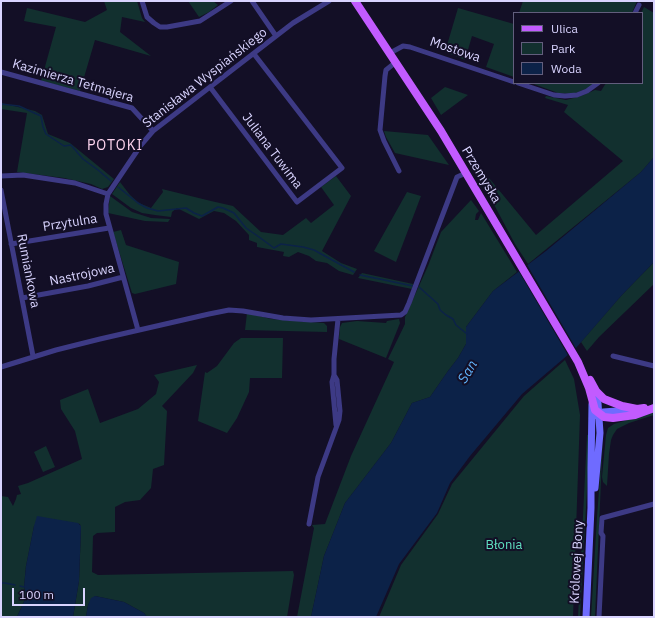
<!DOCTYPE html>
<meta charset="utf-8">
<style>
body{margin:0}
#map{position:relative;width:655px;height:618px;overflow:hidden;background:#130f26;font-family:"IBM Plex Sans",sans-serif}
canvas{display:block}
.frame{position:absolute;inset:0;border:2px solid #d9d4ff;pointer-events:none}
.legend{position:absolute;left:513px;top:12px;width:130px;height:72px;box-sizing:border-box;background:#130f26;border:1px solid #625e7d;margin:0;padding:5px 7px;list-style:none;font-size:12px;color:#d9d4ff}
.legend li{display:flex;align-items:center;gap:8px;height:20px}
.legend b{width:20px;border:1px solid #625e7d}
.scale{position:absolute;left:12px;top:588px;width:73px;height:18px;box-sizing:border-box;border:2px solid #d9d4ff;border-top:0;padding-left:5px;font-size:12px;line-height:14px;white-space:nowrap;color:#d9d4ff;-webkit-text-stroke:3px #130f26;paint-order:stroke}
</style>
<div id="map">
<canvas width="655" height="618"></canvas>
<div class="frame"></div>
<ul class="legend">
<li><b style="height:5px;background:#c25bff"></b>Ulica</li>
<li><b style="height:11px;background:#12302f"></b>Park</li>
<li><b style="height:11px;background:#0c2248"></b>Woda</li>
</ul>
<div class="scale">100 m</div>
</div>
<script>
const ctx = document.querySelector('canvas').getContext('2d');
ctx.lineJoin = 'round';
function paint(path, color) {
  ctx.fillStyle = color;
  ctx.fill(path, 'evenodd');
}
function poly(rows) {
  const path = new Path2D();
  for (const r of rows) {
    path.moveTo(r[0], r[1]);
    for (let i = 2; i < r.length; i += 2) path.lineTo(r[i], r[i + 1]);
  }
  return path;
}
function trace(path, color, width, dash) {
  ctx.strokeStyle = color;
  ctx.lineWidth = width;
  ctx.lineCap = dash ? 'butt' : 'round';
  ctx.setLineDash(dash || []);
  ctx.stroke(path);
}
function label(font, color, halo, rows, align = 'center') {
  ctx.font = font + ' "IBM Plex Sans",sans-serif';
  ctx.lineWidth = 4;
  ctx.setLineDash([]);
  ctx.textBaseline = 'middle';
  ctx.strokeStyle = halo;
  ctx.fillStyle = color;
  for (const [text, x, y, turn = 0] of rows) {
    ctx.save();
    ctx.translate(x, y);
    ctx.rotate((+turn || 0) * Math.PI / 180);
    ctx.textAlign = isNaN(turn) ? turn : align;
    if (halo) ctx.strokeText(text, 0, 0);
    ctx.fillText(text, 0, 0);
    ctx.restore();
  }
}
const green = poly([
 [104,1,137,1,142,18,145,22,122,17,120,32,151,56,95,40,80,91,41,81,56,27,24,21,27,8,85,22,107,10],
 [188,1,213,1,218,5,209,12,199,17],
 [523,1,590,2,637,1,632,13,519,13],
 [644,7,654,13,654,157,641,172,528,264,515,244,482,182,489,178,536,235,623,161,564,112,568,105,545,98,546,96,566,100,581,96,595,90,601,91,606,83,642,83,641,13],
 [458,8,514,24,514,77,486,67,494,44,472,36,465,60,445,52],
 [531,83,594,83,591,87,573,94,558,93],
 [445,87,468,95,441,115,431,98],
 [1,103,35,111,42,115,48,134,70,143,114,179,108,187,102,189,91,184,64,178,17,172,27,113,1,109],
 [384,131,428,135,449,165,395,153,386,137],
 [336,176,351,196,322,251,341,263,357,269,353,275,339,271,327,263,316,261,309,256,298,252,289,257,283,256,284,252,257,247,257,243,249,240,249,235,236,221,224,213,214,211,199,219,177,208,172,212,171,217,155,215,142,213,131,208,112,194,120,182,130,195,139,203,151,208,163,192,162,189,211,201,233,206,261,232,283,235,306,218,311,223,334,205,321,187],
 [407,192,421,196,396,262,374,251],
 [110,196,132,212,151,218,170,219,168,222,145,221,108,213],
 [471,200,479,211,476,214,475,220,478,220,481,213,517,272,493,291,466,327,466,344,458,358,448,371,430,397,412,403,391,443,345,503,324,556,311,617,297,617,314,528,312,525,325,524,351,456,394,362,388,359,405,324,405,317,428,266,441,232],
 [121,230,126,245,179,262,176,284,135,294,132,293,113,232],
 [654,262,654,284,599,337,587,351,581,342,621,296],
 [362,273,413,284,412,289,358,278],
 [247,313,271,319,324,323,327,326,327,332,245,330],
 [399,319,400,323,386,358,339,339,340,327,342,323,357,321,386,323,387,321],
 [241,338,283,338,282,378,250,378,249,392,237,418,227,433,198,421,205,372,207,373,217,366,234,343],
 [565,360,574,379,580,415,573,617,379,617,401,565,438,514,452,484,524,396],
 [197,365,193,373,162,406,167,411,164,465,153,469,151,488,140,500,125,502,115,507,115,532,97,533,93,536,92,572,98,575,293,571,294,575,287,617,147,617,144,613,124,602,95,596,88,605,86,617,73,617,79,581,81,529,80,524,61,521,34,526,26,566,24,587,27,595,17,617,1,617,1,496,8,497,13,506,16,499,17,495,21,494,18,486,28,483,82,459,75,431,61,409,60,400,88,389,100,423,138,409,156,394,159,382,154,375],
 [654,412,654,415,629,423,617,429,613,435,611,440,609,454,607,486,603,482,602,477,606,435,608,428,614,424],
 [587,435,590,435,580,617,578,617],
 [603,436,595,617,591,617,597,517],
 [46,446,55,467,43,472,34,452]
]);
const water = poly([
 [654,157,654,262,621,296,576,348,522,394,470,456,450,483,437,513,399,564,376,617,311,617,324,556,345,503,391,443,412,403,430,397,448,371,458,358,466,344,466,327,493,291,546,251,641,172],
 [37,516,78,523,81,526,79,581,73,617,17,617,27,595,24,587,26,566,34,526],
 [95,596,124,602,144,613,147,617,86,617,88,605,91,598]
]);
const pier = poly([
 [526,263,577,350,569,357,518,270]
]);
const stream = poly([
 [1,104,19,106,41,116,43,127,46,134,64,146,71,145,83,159,98,170,111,181],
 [118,187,138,203,147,208,158,211,186,208,194,213,202,216,218,207,223,208,234,213,246,228,259,237,274,248,281,244,303,247,314,250,354,272],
 [360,275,413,286],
 [419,287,438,304,440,310,446,315,453,319,456,325,467,334],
 [1,583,5,583,15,585],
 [20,586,24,587]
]);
const minor = poly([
 [142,1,147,17,154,23,160,27,167,27,200,21,231,1],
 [252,1,276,36],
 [635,13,639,5],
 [390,53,403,46,410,47,514,82],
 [396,62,386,70,385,76,380,130,384,141,399,171],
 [1,72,132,108,153,131],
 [518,83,554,95,565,96,577,95,587,91,598,83],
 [210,87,297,202,342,168,254,54],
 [1,176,23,175,75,183,108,194],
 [1,190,33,356],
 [11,244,109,228],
 [22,298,88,286,123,277],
 [138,330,106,214,106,204,108,194,141,145,153,131,293,23,329,1],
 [613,356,654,366],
 [1,367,56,350,100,339,209,314,229,310,243,311,283,318,311,320,401,315,405,312,409,303,454,185,457,177,466,173],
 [336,425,332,382,334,375,334,359,338,319],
 [309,524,318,477,339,420,340,411,337,380,334,375],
 [599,617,603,536,601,533,602,518,654,504]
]);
const secondary = poly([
 [597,416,603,412,631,410],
 [595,488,600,433,598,403,596,391],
 [586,617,591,508,591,468,592,404]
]);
const primary = poly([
 [355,1,441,131,578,362,589,388,595,410,604,417,613,418,635,415,654,408],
 [590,380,596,391,604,399,622,406,637,409,644,408]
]);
const streetNames = [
 ["Mostowa",455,50,19],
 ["Stanisława Wyspiańskiego",205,78,-38],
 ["Kazimierza Tetmajera",73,81,16],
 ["Juliana Tuwima",272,151,53],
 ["Przemyska",481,175,59],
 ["Przytulna",70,223,-9],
 ["Rumiankowa",28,271,79],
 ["Nastrojowa",82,275,-12],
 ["Królowej Bony",577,562,-87]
];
const parkNames = [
 ["Błonia",504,545]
];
const neighbourhoodNames = [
 ["POTOKI",115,146]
];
const waterNames = [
 ["San",468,372,-59]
];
paint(green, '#12302f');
paint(water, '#0c2248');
paint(pier, '#130f26');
trace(stream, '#0c2248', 1.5);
trace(minor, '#3d3a85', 5);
trace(secondary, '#6f6bff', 7);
trace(primary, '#c25bff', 8);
label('13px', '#d9d4ff', '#130f26', streetNames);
label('13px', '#5fe0c0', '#130f26', parkNames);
ctx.letterSpacing = '1px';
label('14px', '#ffd6f0', '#130f26', neighbourhoodNames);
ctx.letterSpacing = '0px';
label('italic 14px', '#62b6ff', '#130f26', waterNames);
</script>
